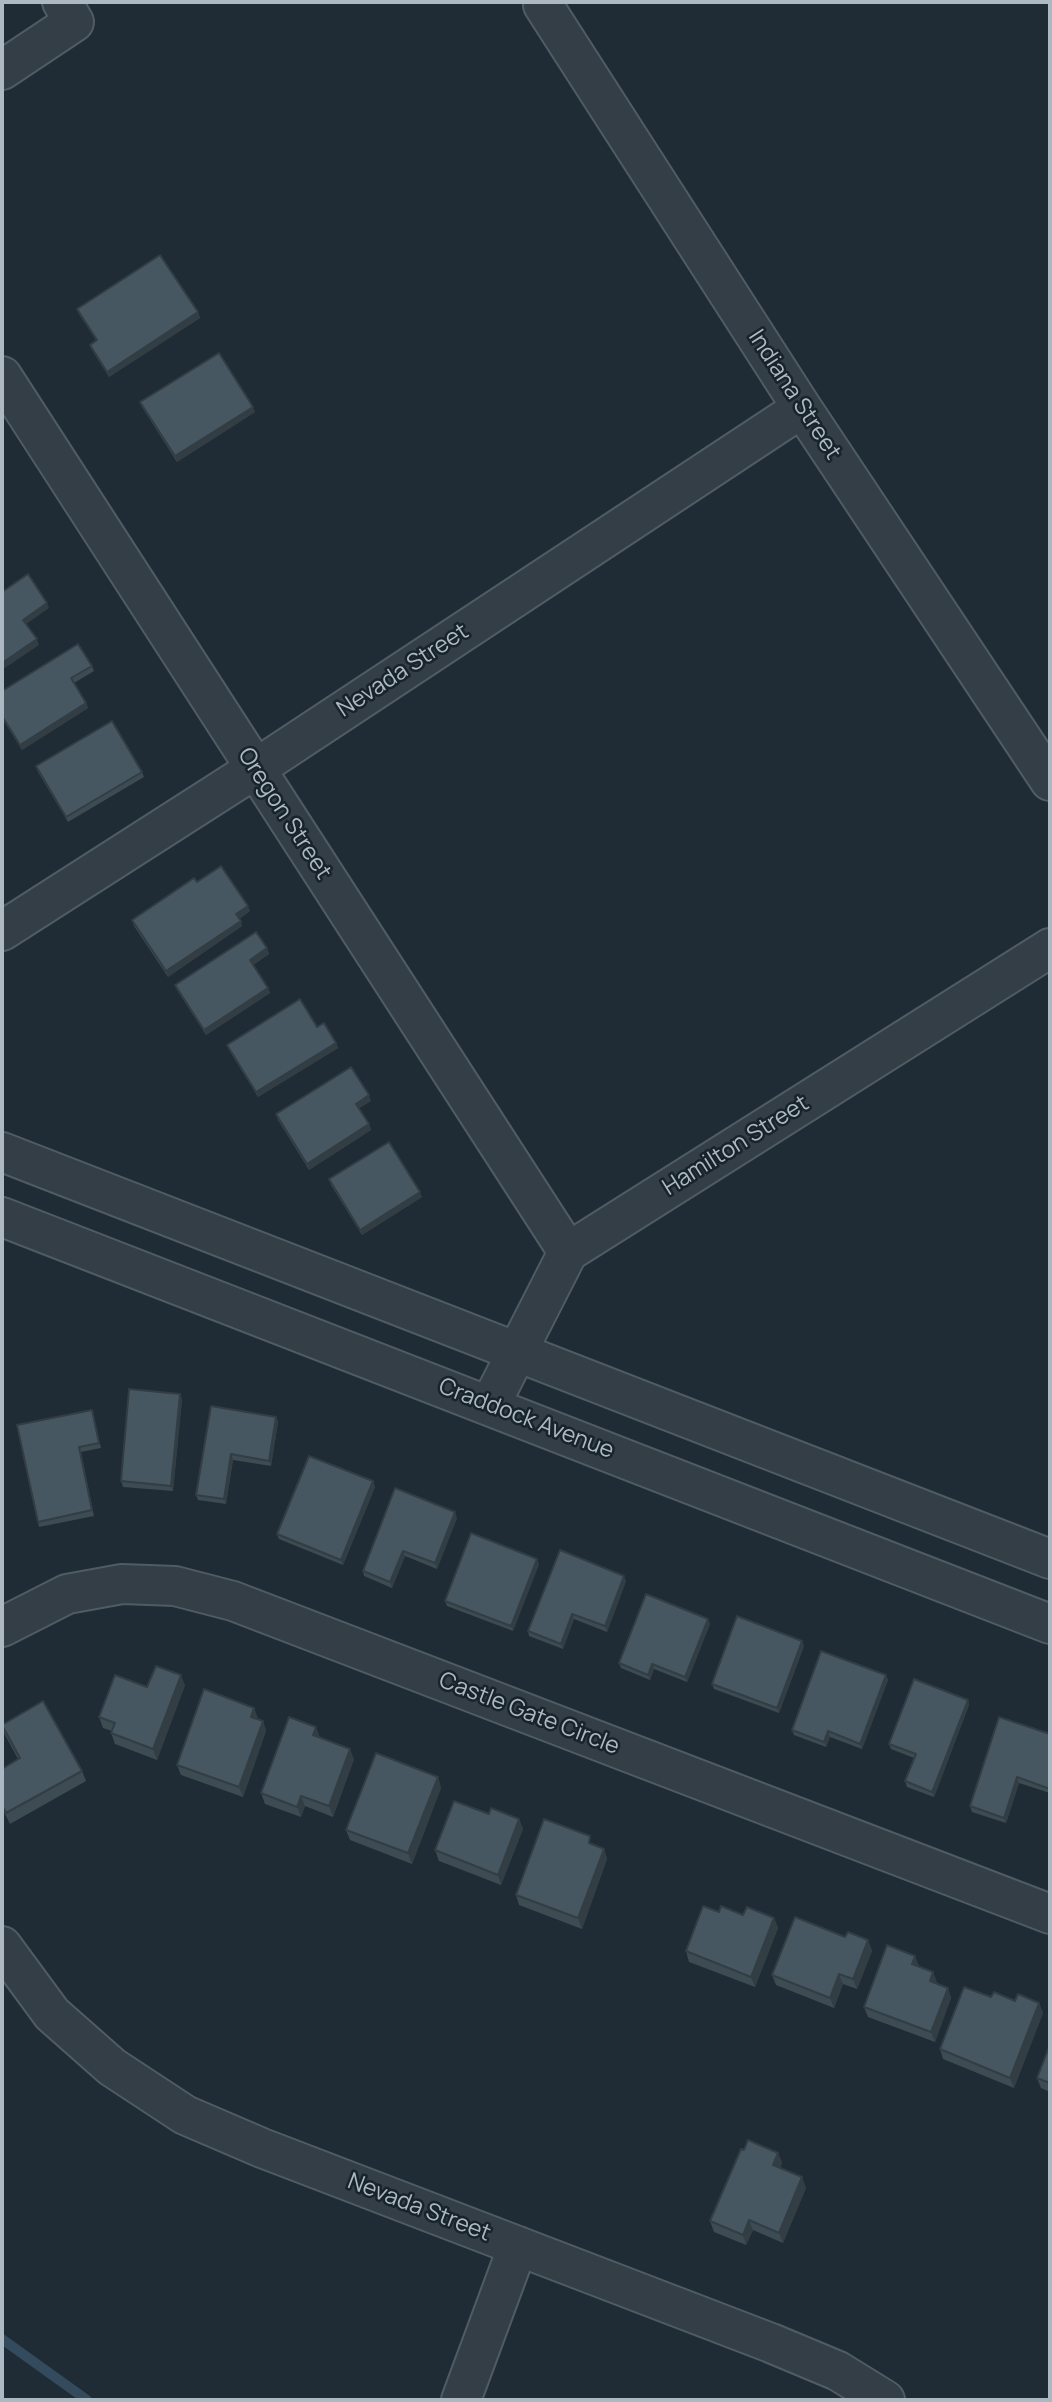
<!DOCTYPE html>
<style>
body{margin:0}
#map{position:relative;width:1052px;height:2402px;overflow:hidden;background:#1f2c35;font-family:Manrope,sans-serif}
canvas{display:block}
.frame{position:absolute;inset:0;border:4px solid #acb9c3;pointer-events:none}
</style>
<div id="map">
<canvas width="1052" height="2402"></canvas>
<div class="frame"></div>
</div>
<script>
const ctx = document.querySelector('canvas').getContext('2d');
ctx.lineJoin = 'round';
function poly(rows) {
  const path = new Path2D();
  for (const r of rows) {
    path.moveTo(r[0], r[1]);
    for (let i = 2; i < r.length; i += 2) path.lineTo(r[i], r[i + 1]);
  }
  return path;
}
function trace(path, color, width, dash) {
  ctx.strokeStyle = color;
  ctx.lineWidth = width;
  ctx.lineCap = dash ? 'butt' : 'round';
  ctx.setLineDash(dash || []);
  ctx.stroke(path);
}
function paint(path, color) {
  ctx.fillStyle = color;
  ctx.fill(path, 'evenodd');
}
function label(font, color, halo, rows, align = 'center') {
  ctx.font = font + ' Manrope,sans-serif';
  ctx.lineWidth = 5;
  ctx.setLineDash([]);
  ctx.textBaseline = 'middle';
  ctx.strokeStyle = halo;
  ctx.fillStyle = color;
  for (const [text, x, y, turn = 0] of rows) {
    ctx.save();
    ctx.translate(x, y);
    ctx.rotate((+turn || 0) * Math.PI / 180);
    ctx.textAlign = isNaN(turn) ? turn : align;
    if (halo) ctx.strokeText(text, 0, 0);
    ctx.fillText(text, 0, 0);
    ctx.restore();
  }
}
const stream = poly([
 [2,2339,87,2400]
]);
const minor = poly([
 [543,5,802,408,1050,781],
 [2,70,74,22,62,2],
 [2,376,568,1252],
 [2,931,255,769,802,408],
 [2,1152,1050,1559],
 [2,1217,1050,1624],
 [490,1405,568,1252,1050,948],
 [2,1627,67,1594,122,1584,175,1586,233,1601,1050,1914],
 [2,1946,52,2014,112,2067,185,2115,262,2148,771,2343,838,2371,885,2400],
 [461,2400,518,2246]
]);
const wall = poly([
 [77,309,198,312,200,318,109,377,92,350,90,345,96,340,79,314],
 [140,402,255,412,177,462,142,407],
 [92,666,94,671,74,683,86,703,88,708,22,750,2,718,2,691],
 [36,766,142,772,144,777,68,822,38,772],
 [197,882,250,911,239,919,242,926,168,977,134,926,132,920],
 [267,948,269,954,253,965,268,988,270,993,206,1035,177,990,175,985],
 [317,1027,336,1043,338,1048,258,1097,229,1050,227,1045],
 [371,1101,359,1108,369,1124,371,1130,309,1170,278,1120,276,1114],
 [329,1179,422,1197,362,1235,331,1185],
 [182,1399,173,1491,123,1487,121,1481],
 [211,1406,276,1417,278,1422,271,1466,233,1460,226,1504,198,1500,196,1495],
 [92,1410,101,1448,81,1452,94,1516,39,1527,38,1522],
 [373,1481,375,1487,343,1565,279,1539,277,1534],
 [457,1518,437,1569,405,1556,392,1588,364,1576,363,1571],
 [539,1564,513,1631,447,1606,445,1601],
 [626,1581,607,1632,574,1619,563,1649,529,1636,528,1631],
 [708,1619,710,1624,687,1682,654,1669,650,1680,621,1668,619,1663],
 [804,1646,779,1713,714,1689,712,1684],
 [886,1675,888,1680,862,1749,830,1737,826,1747,794,1735,792,1730],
 [185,1685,157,1760,115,1744,111,1733,112,1731,103,1728,99,1717,147,1687],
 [968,1700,969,1705,934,1797,907,1787,905,1781,914,1758,891,1749,889,1744],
 [254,1708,258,1719,263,1721,266,1731,243,1797,181,1775,177,1765],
 [2,1725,82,1771,86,1781,10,1824,2,1808,2,1769,18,1759,5,1735],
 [1050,1734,1050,1793,1019,1783,1006,1823,972,1812,970,1806],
 [320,1738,354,1759,333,1817,305,1806,301,1817,265,1804,261,1793],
 [438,1777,441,1788,412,1864,350,1840,346,1830],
 [489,1814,519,1819,523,1829,501,1885,439,1861,435,1850],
 [593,1845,604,1849,607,1859,582,1929,519,1905,516,1895],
 [719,1912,774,1918,778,1928,755,1987,689,1962,686,1951],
 [845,1937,868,1940,872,1951,857,1989,843,1984,834,2008,776,1985,772,1975],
 [915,1956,919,1967,933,1972,936,1983,948,1988,951,1998,935,2042,868,2017,864,2007],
 [991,1997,1039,2003,1043,2013,1014,2088,943,2059,940,2049],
 [1050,2045,1050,2092,1041,2088,1037,2078],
 [744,2150,778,2153,782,2163,780,2168,802,2177,806,2188,783,2243,753,2230,746,2245,714,2232,710,2221]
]);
const shadedWall = poly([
 [198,312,200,318,109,377,107,372],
 [253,407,255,412,177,462,175,456],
 [47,603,49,608,25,625,23,620],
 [37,639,39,645,2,670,2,663],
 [86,703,88,708,22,750,20,745],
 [248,906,250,911,238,920,236,914],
 [241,921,242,926,168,977,166,971],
 [267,948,269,954,252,965,250,960],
 [268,988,270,993,206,1035,204,1030],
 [336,1043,338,1048,258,1097,256,1092],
 [369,1095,371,1101,358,1109,356,1104],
 [369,1124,371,1130,309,1170,307,1164],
 [420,1192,422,1197,362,1235,360,1230],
 [180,1394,182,1399,173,1491,171,1486],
 [276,1417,278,1422,271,1466,269,1461],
 [79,1447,81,1452,94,1516,92,1510],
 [231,1454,233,1460,226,1504,224,1499],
 [373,1481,375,1487,343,1565,341,1560],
 [455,1512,457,1518,437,1569,435,1563],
 [403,1551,405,1556,392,1588,390,1582],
 [537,1559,539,1564,513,1631,511,1626],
 [624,1576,626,1581,607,1632,605,1626],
 [572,1614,574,1619,563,1649,561,1644],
 [708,1619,710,1624,687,1682,685,1677],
 [802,1641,804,1646,779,1713,777,1708],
 [652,1664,654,1669,650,1680,648,1675],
 [181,1675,185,1685,157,1760,153,1749],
 [886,1675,888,1680,862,1749,860,1744],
 [968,1700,969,1705,934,1797,932,1792],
 [254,1708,258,1718,255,1727,251,1717],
 [263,1721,266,1731,243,1797,239,1787],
 [316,1727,320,1737,313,1735],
 [828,1731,830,1737,826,1747,824,1742],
 [350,1749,354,1759,333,1817,329,1806],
 [438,1777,441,1788,412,1864,408,1853],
 [1017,1777,1019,1783,1006,1823,1004,1818],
 [301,1796,305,1806,301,1817,297,1807],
 [519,1819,523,1829,501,1885,498,1875],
 [604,1849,607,1859,582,1929,578,1918],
 [774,1918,778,1928,755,1987,751,1977],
 [868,1940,872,1951,857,1989,853,1979],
 [915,1956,919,1966,916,1975,912,1964],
 [933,1972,937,1982,933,1991,930,1981],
 [839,1974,843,1984,834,2008,830,1998],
 [948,1988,951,1998,935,2042,931,2032],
 [1039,2003,1043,2013,1014,2088,1010,2078],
 [778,2153,782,2163,777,2176,773,2165],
 [802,2177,806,2188,783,2243,779,2233],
 [749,2220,753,2230,746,2245,743,2235]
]);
const building = poly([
 [160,255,198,312,107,372,90,345,97,340,77,309,160,255],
 [219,353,253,407,175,456,140,402,219,353],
 [28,574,47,603,23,620,37,639,2,663,2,592,28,574],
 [78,644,92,666,71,678,86,703,20,745,2,716,2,691,78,644],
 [112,721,142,772,66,817,36,766,112,721],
 [221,866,248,906,236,914,241,921,166,971,132,920,194,878,197,882,221,866],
 [256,932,267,948,250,960,268,988,204,1030,175,985,256,932],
 [300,999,317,1027,324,1023,336,1043,256,1092,227,1045,300,999],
 [351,1067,369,1095,356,1104,369,1124,307,1164,276,1114,351,1067],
 [389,1142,420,1192,360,1230,329,1179,389,1142],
 [129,1389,180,1394,171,1486,121,1481,129,1389],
 [211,1406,276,1417,269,1461,231,1454,224,1499,196,1495,211,1406],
 [92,1410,99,1443,79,1447,92,1510,38,1522,17,1425,92,1410],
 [309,1456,373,1481,341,1560,277,1534,309,1456],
 [395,1488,455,1512,435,1563,403,1551,390,1582,363,1571,395,1488],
 [471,1533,537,1559,511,1626,445,1601,471,1533],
 [560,1550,624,1576,605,1626,572,1614,561,1644,528,1631,560,1550],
 [646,1594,708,1619,685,1677,652,1664,648,1675,619,1663,646,1594],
 [737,1616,802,1641,777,1708,712,1684,737,1616],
 [821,1651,886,1675,860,1744,828,1731,824,1742,792,1730,821,1651],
 [156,1666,181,1675,153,1749,111,1733,115,1723,99,1717,115,1675,147,1687,156,1666],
 [914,1679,968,1700,932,1792,905,1781,916,1754,889,1744,914,1679],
 [204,1689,254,1708,251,1717,263,1721,239,1787,177,1765,204,1689],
 [43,1701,82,1771,6,1813,2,1805,2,1769,20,1758,2,1725,43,1701],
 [289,1717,316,1727,313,1735,350,1749,329,1806,301,1796,297,1807,261,1793,289,1717],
 [999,1717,1050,1734,1050,1789,1017,1777,1004,1818,970,1806,999,1717],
 [376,1753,438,1777,408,1853,346,1830,376,1753],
 [454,1801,489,1814,491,1808,519,1819,498,1875,435,1850,454,1801],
 [544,1819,590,1836,589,1843,604,1849,578,1918,516,1895,544,1819],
 [703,1906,719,1912,721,1906,743,1915,747,1907,774,1918,751,1977,686,1951,703,1906],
 [795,1917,845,1937,848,1932,868,1940,853,1979,839,1974,830,1998,772,1975,795,1917],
 [887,1945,915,1956,912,1964,933,1972,930,1981,948,1988,931,2032,864,2007,887,1945],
 [964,1987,991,1997,994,1992,1015,2001,1018,1994,1039,2003,1010,2078,940,2049,964,1987],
 [1050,2045,1050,2083,1037,2078,1050,2045],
 [748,2140,778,2153,773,2165,802,2177,779,2233,749,2220,743,2235,710,2221,741,2149,744,2150,748,2140]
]);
const streetNames = [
 ["Indiana Street",794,395,57],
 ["Nevada Street",403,671,-33],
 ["Oregon Street",284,814,57],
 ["Hamilton Street",736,1146,-32],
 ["Craddock Avenue",526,1419,21],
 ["Castle Gate Circle",529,1714,21],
 ["Nevada Street",419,2208,21]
];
trace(stream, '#334b5c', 10);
trace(minor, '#505c64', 42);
trace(minor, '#333e46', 38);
paint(wall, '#3d4b53');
paint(shadedWall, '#323d44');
paint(building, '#475761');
trace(building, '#323d44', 2);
label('23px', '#acb9c3', '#18232a', streetNames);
</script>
